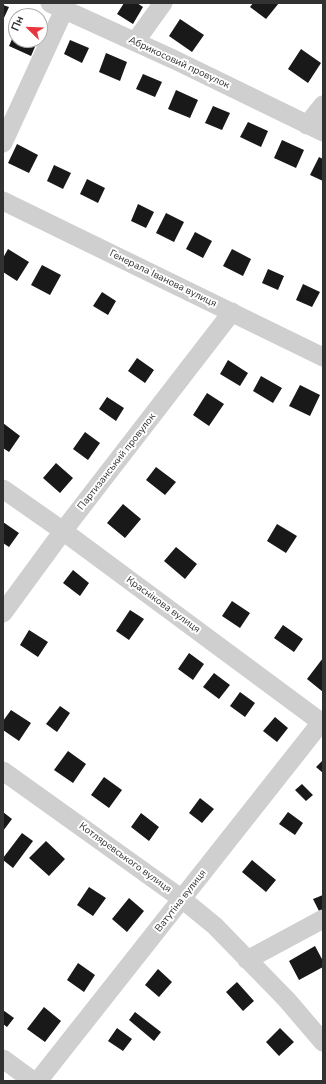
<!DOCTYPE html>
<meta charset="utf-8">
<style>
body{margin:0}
#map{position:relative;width:326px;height:1084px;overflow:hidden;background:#fff;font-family:"Nunito Sans",sans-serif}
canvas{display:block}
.frame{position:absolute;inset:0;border:4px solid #323232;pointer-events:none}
.north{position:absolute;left:8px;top:8px;width:40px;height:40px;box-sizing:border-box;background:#fff;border:1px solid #adadad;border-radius:50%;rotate:293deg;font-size:11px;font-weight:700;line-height:16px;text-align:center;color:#323232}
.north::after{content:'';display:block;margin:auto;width:14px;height:18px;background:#e9353d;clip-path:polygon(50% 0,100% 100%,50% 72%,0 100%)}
</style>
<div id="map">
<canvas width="326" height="1084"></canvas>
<div class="frame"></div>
<div class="north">Пн</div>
</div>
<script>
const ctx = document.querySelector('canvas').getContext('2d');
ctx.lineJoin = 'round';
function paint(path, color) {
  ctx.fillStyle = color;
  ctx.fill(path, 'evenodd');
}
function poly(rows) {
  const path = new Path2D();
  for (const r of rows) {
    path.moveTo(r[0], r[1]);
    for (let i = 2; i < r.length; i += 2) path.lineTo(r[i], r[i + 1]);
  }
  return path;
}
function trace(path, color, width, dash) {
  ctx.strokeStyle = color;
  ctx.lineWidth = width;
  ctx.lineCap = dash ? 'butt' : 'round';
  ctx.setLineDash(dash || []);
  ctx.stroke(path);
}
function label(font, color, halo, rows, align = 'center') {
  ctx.font = font + ' "Nunito Sans",sans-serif';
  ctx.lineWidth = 4;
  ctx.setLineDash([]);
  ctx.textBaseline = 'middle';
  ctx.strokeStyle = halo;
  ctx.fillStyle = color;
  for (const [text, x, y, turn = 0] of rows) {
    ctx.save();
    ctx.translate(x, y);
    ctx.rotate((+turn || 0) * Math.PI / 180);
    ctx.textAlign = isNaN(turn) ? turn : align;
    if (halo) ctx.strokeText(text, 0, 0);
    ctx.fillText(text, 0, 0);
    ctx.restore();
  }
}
const building = poly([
 [124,3,137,3,143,7,133,24,117,14],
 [253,3,279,3,266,19,250,7],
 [3,5,9,7,3,20],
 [180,19,204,35,192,52,169,36],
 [16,30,16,40,38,40,31,56,9,46],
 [70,40,89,48,82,63,64,54],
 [301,49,321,63,308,83,288,69],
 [106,53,127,62,120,81,99,72],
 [143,74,162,82,155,97,136,89],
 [176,90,198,100,190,118,168,109],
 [213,106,230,113,222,130,205,123],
 [248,122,268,131,261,147,240,137],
 [282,140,304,150,296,168,274,158],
 [17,144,38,155,29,173,8,163],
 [319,157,323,159,323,181,310,175],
 [54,165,71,173,63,189,47,181],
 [87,179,105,188,98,203,80,194],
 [138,204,154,212,146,228,131,221],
 [166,213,184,222,174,242,156,233],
 [195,232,212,241,203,258,186,249],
 [8,249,29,262,17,281,3,272,3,258],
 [232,249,251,259,243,276,223,266],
 [42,265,61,275,50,295,31,285],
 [268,269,284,276,278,290,262,283],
 [303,284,320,292,312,307,296,300],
 [102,292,116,301,108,315,93,306],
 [137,358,154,370,145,383,128,371],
 [228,360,248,373,240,386,220,374],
 [261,376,282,388,273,403,253,391],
 [300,385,320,395,310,416,289,406],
 [207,393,224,404,209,426,193,415],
 [107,397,124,408,116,421,99,409],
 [3,423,20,436,9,452,3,448],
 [85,432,100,443,88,460,73,449],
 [56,463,73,478,60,493,43,478],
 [156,467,176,482,165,495,146,480],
 [123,504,141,519,125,538,107,523],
 [3,522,19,533,9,547,3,543],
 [277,524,297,536,286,553,267,541],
 [176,547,197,564,185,579,164,561],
 [73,570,89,583,80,596,63,583],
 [232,601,250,613,240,628,222,616],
 [130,610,144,619,129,640,116,631],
 [283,625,303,639,294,652,274,638],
 [29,630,48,642,38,657,20,645],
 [189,653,204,664,193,680,178,669],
 [323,658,323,692,307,679],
 [214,673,230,685,219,699,203,687],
 [240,692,255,703,245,717,230,706],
 [60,706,70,713,57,732,46,724],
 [11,710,31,723,19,741,3,730,3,721],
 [275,717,288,728,277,742,263,731],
 [68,751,86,764,73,783,54,770],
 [323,760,323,773,316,767],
 [104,777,122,790,109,808,91,795],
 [302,784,313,795,306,801,295,790],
 [200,798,214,809,202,823,189,813],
 [3,812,12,819,3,831],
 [288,812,303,823,295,835,279,824],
 [141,813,159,827,149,841,131,827],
 [22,833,33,841,13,868,3,860,3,858],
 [46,841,65,859,49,876,29,858],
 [252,860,276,880,266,892,242,872],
 [89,887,106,898,93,916,77,905],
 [323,895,323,912,320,913,313,899],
 [129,898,144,911,127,932,112,919],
 [315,946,323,961,323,967,299,980,289,961],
 [78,963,95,975,84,992,67,980],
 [158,969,172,982,159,997,145,985],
 [237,982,254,1001,243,1011,226,992],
 [44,1007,61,1021,45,1042,27,1029],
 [3,1010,14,1018,7,1027,3,1024],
 [135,1012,161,1032,154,1041,129,1020],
 [117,1028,132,1039,123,1051,108,1041],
 [280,1028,294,1042,279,1056,266,1042]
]);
const street = poly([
 [50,3,175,60,323,132],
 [135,42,163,3],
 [307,125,323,105],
 [3,143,64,10],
 [3,201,323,357],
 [3,489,63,531,321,722],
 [3,613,63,531,232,312],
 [3,771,182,899,215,926,287,1000,323,1042],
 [247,960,323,919],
 [3,1059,33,1081],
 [38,1081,323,720]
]);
const streetNames = [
 ["Абрикосовий провулок",179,63,25],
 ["Генерала Іванова вулиця",163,279,26],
 ["Партизанський провулок",117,462,-52],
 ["Краснікова вулиця",163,605,36],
 ["Котляревського вулиця",125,858,36],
 ["Ватутіна вулиця",181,901,-52]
];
paint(building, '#191919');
trace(street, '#cfcfcf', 19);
label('10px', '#323232', '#fff', streetNames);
</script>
